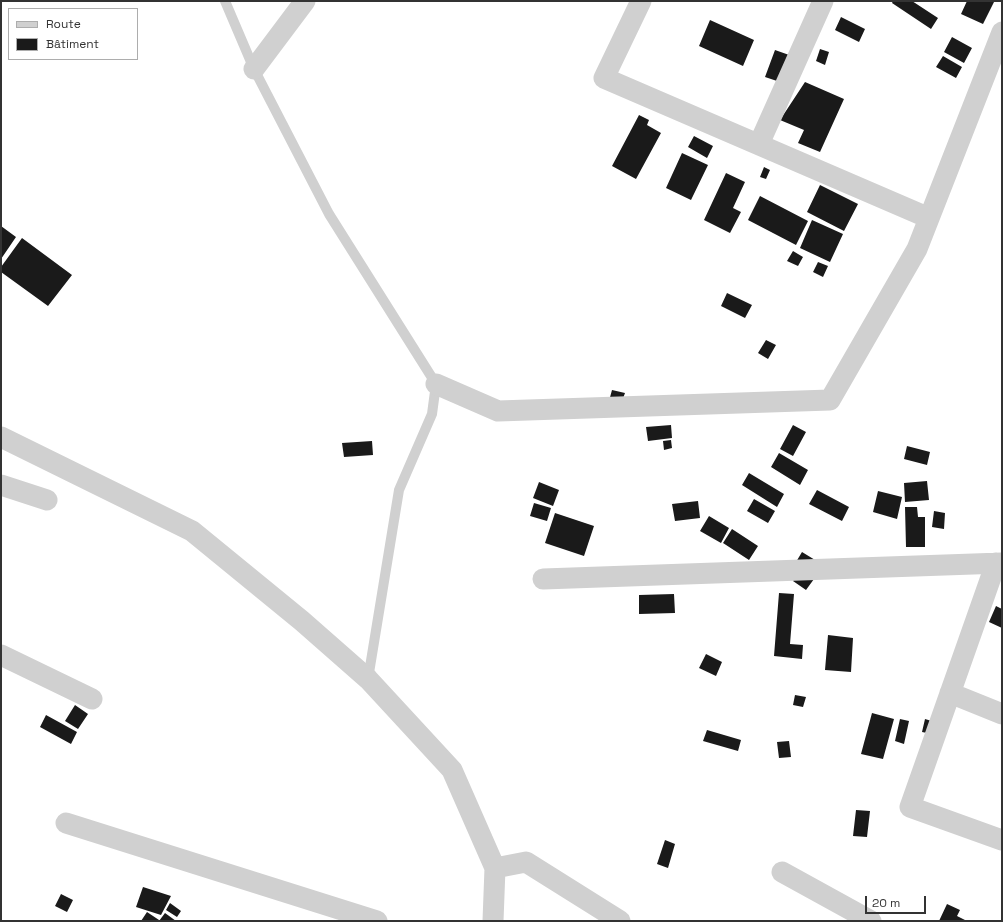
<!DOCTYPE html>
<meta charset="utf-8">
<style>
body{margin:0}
#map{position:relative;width:1003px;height:922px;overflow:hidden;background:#fff;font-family:"Space Grotesk",sans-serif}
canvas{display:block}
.frame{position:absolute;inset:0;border:2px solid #333;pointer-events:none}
.legend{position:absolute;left:8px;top:8px;width:130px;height:52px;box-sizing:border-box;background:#fff;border:1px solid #adadad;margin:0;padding:5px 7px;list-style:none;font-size:12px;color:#333}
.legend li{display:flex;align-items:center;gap:8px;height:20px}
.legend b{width:20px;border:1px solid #adadad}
.scale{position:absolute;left:865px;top:896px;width:61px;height:18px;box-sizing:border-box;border:2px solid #333;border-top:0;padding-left:5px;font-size:12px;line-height:14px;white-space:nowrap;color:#333;-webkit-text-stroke:3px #fff;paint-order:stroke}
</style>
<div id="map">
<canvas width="1003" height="922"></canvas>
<div class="frame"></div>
<ul class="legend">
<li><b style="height:5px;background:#d0d0d0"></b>Route</li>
<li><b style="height:11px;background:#1a1a1a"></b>Bâtiment</li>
</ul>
<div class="scale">20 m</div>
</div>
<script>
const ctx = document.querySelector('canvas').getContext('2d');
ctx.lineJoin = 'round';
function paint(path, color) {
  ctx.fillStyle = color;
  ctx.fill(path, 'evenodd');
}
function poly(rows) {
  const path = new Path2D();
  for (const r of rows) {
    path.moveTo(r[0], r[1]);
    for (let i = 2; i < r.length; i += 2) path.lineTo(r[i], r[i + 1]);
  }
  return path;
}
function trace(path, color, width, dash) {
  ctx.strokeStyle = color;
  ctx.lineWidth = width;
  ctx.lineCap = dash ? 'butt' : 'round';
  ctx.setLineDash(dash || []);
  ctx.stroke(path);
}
const building = poly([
 [893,1,912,1,938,18,931,29,892,3],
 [967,1,992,1,994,2,983,24,961,14],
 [841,17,865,29,859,42,835,30],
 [710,20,754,40,743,66,699,46],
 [952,37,972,48,964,63,944,52],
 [820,49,829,52,825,65,816,61],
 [775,50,792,56,783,83,765,77],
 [943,56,962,67,956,78,936,67],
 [805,82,844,99,820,152,798,143,804,130,780,120],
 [639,115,649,120,647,125,661,133,636,179,612,166],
 [694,136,713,146,707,158,688,147],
 [682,153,708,165,691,200,666,188],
 [764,167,770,170,766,179,760,177],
 [726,173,745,182,733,208,741,212,730,233,704,220],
 [820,185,858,204,844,231,807,212],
 [760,196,808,221,796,245,748,220],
 [812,220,843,234,830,262,800,248],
 [1,226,16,237,1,259],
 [22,238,72,275,48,306,1,272,1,267],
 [793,251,803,257,798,266,787,261],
 [818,262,828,266,823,277,813,272],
 [727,293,752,305,745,318,721,306],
 [766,340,776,345,768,359,758,353],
 [612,390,625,393,621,404,609,401],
 [671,425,672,438,648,441,646,427],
 [793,425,806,432,793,456,780,449],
 [671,440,672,448,664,450,663,441],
 [372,441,373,455,344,457,342,443],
 [907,446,930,452,927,465,904,459],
 [779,453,808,470,800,485,771,467],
 [749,473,784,494,777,507,742,485],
 [927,481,929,500,905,502,904,483],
 [539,482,559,490,553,506,533,498],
 [817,490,849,507,842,521,809,504],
 [878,491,902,497,897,519,873,512],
 [754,499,775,511,768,523,747,511],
 [698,501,700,518,675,521,672,504],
 [534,503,551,508,547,521,530,516],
 [905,507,917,507,918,517,925,517,925,547,906,547],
 [934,511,945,513,944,529,932,527],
 [555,513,594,526,584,556,545,543],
 [709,516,729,528,721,543,700,531],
 [732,529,758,546,749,560,723,543],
 [802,552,820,563,796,562],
 [801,570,814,579,806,590,793,581],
 [779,593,794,594,790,644,803,645,802,659,774,656],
 [674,594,675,613,639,614,639,595],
 [996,606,1002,609,1002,628,989,622],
 [828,635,853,638,851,672,825,670],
 [706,654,722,662,716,676,699,668],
 [795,695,806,697,803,707,793,705],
 [75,705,88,714,78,729,65,721],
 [872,713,894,719,883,759,861,754],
 [46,715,77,732,71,744,40,727],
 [900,719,909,721,904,744,895,741],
 [925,719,935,722,932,734,922,732],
 [707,730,741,740,738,751,703,741],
 [789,741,791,757,779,758,777,742],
 [856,810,870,811,867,837,853,836],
 [665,840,675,844,668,868,657,864],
 [143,887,171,896,161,915,136,907],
 [61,894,73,900,67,912,55,906],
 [170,903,181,911,177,917,166,910],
 [947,904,960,910,957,916,967,921,939,921],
 [147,912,159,920,158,921,141,921],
 [165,913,176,921,159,921]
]);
const service = poly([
 [225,1,254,69,329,214,436,384,432,414,399,490,368,679]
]);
const minor = poly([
 [641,1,604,78,929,218],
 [254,69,305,1],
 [759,144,823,1],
 [436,384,498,411,830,400,917,249,1002,32],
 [1,437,192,531,302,621,368,679,452,770,495,868,493,921],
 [1,485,47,500],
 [996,563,910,807,1002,840],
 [543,579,1002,563],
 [1,655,92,699],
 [950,693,1002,714],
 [66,823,377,921],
 [495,868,526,862,620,921],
 [782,872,871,921]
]);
paint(building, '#1a1a1a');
trace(service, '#d0d0d0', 10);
trace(minor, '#d0d0d0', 21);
</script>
